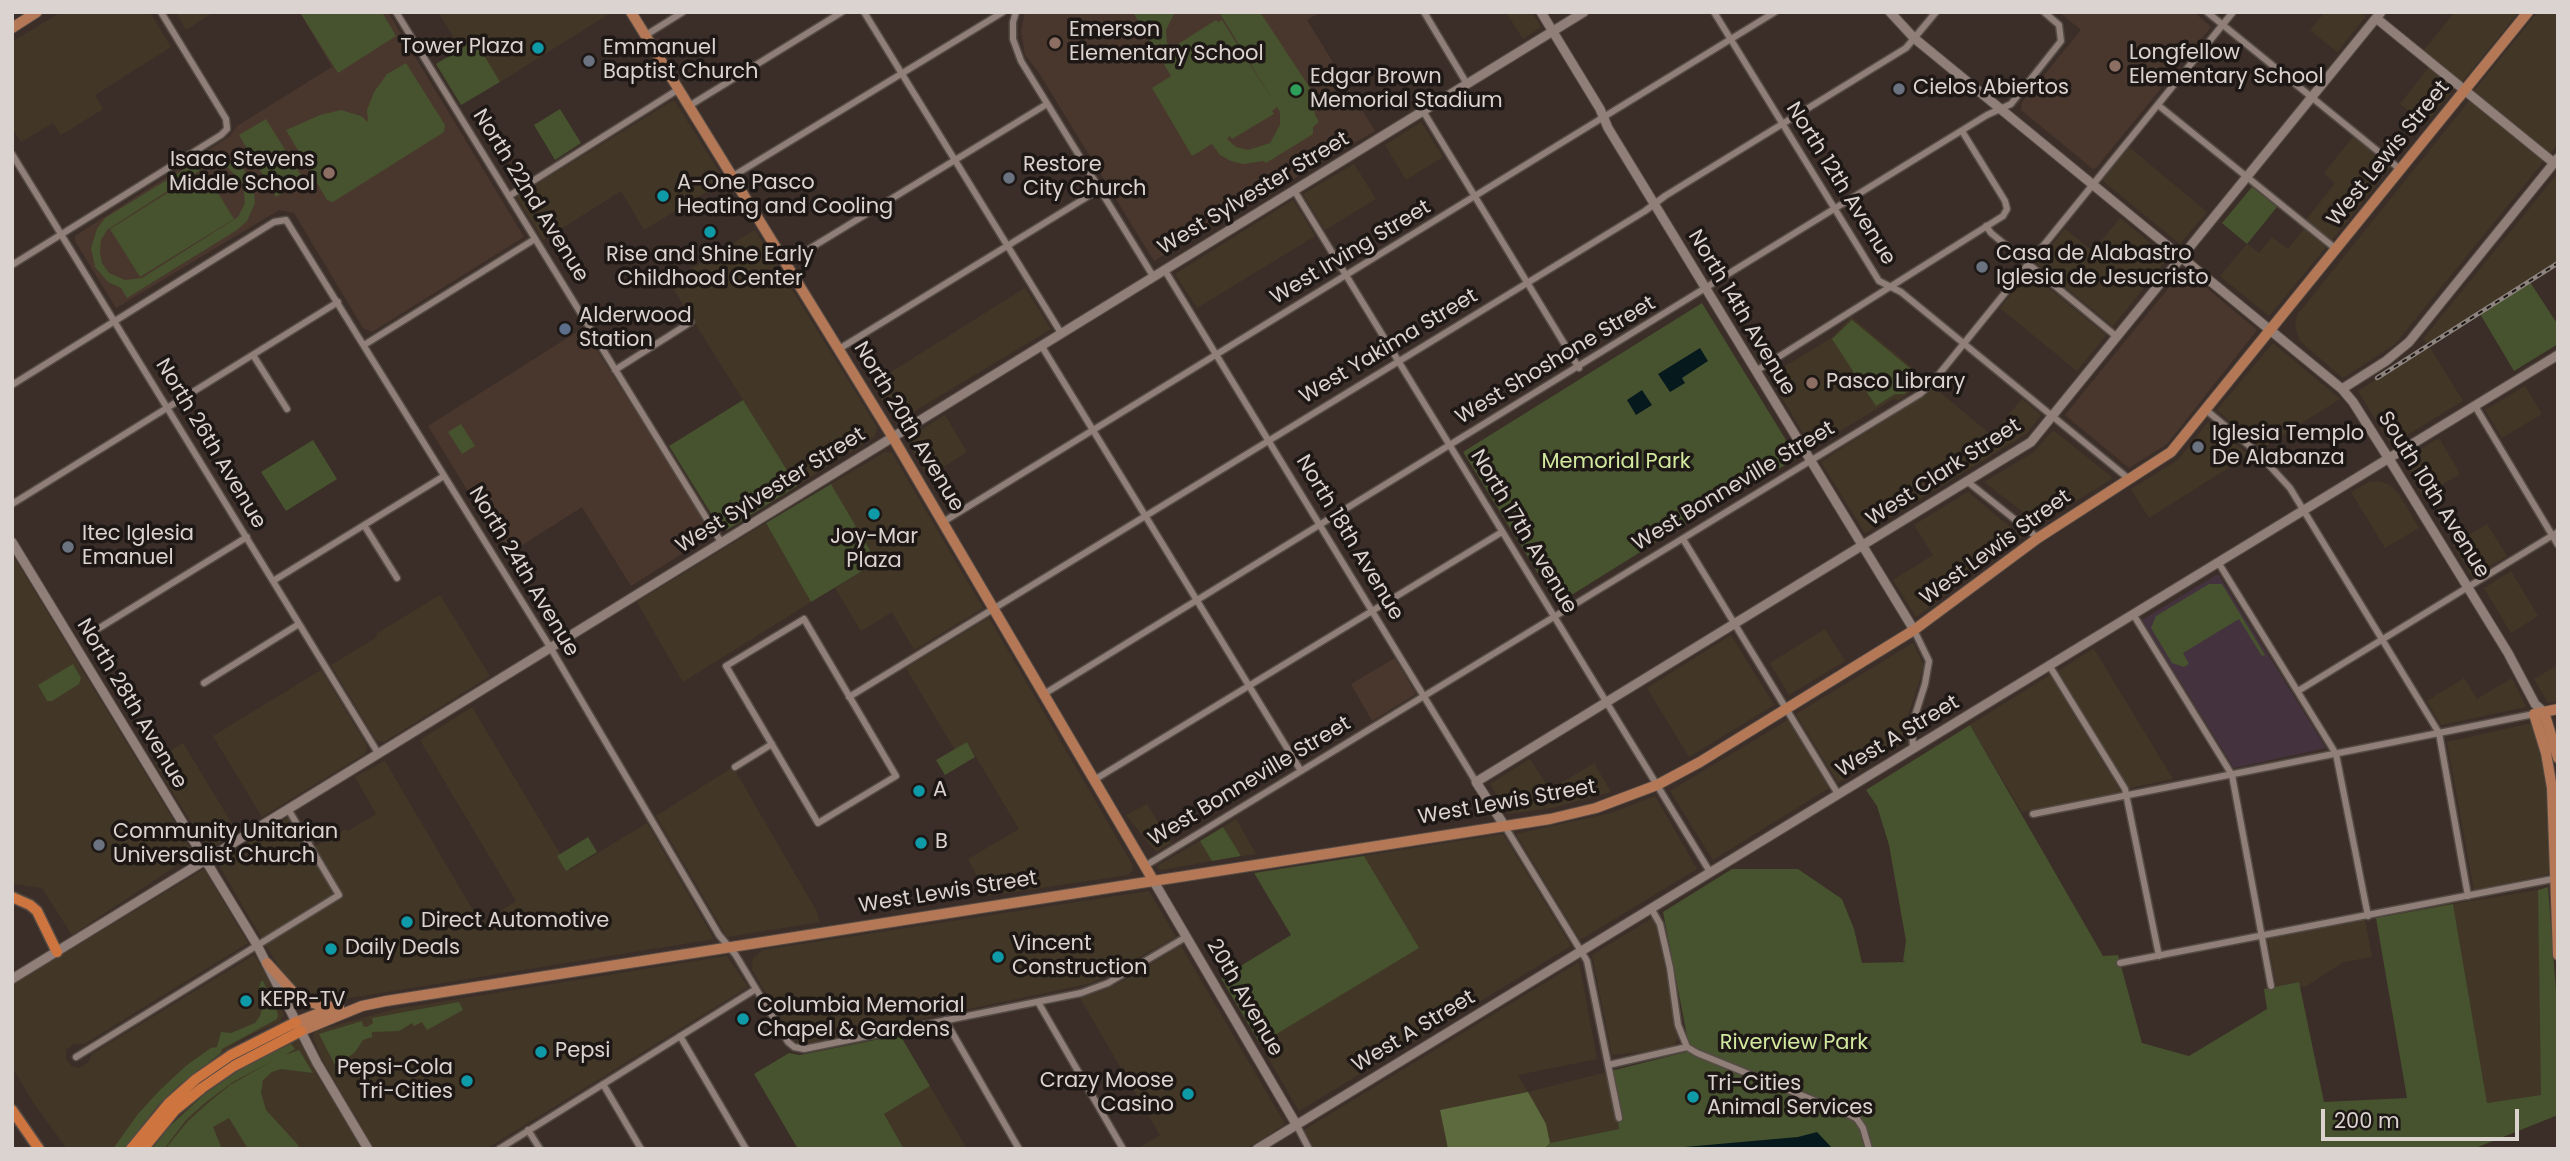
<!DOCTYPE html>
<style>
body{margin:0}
#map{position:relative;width:2570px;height:1161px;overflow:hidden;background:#3b2e28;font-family:Poppins,sans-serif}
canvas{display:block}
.frame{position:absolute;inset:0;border:14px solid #dbd3cf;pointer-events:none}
.scale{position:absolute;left:2321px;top:1109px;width:198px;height:32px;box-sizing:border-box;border:4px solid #dbd3cf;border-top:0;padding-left:9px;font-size:21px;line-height:24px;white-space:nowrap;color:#dbd3cf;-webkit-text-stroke:5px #1d1815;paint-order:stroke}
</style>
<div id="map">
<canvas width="2570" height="1161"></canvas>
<div class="frame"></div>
<div class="scale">200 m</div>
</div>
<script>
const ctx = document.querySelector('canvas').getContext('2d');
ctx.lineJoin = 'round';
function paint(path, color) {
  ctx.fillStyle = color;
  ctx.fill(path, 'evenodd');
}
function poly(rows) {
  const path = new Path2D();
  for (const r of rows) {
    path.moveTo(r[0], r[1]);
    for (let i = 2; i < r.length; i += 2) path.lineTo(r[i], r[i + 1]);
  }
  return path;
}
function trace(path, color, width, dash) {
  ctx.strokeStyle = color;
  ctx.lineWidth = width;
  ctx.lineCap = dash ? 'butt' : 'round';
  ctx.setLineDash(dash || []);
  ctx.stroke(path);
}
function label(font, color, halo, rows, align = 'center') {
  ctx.font = font + ' Poppins,sans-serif';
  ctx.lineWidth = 7;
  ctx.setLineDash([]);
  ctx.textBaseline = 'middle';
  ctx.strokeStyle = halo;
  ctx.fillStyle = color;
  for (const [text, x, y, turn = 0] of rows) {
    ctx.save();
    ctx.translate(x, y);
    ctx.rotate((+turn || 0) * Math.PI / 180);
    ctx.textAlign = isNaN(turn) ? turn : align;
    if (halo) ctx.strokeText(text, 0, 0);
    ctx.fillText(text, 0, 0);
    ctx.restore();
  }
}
const commercial = poly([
 [61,12,150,12,171,47,95,95,103,109,61,135,53,123,21,142,12,128,12,42],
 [176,12,214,12,186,30],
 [438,12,612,12,500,82,475,41,461,49],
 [1506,12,1532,12,1541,27,1523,39],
 [2325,12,2362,12,2366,16,2337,52,2310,30],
 [2455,12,2519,12,2462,82,2423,51],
 [2538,12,2558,12,2558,144,2550,154,2474,91],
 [2429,67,2455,88,2425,124,2400,104],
 [674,100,725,181,644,230,621,191,543,240,516,197],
 [2470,100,2544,161,2395,344,2343,378,2300,341,2295,326,2297,315],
 [1421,122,1443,157,1406,180,1385,145],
 [2353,137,2391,167,2331,241,2306,220,2335,183,2324,173],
 [2129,147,2207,212,2180,244,2102,180],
 [1354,164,1376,199,1325,230,1303,194],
 [2558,173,2558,261,2427,344,2423,339],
 [1293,200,1315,236,1197,308,1175,274],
 [2120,218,2168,258,2113,326,2037,264,2065,229,2093,251],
 [2304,229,2326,247,2269,316,2220,276,2247,244,2259,253,2272,237,2288,249],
 [755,230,877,427,875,436,797,486,669,282],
 [2029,272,2106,335,2077,371,2000,308],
 [1025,288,1051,329,900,420,893,418,872,384],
 [1851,317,1926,379,1900,400,1893,399,1812,448,1769,376,1833,337],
 [2273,343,2340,399,2261,449,2217,410],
 [2429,346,2463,401,2391,445,2358,391],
 [2525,386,2542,414,2502,438,2485,410],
 [1935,388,1991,435,2022,399,2041,415,2027,433,2018,439,1865,533,1821,462],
 [945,415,967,452,928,477,909,444,909,440,911,436],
 [2208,422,2249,455,2149,518,2131,489,2178,460],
 [2053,430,2113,478,2039,524,1984,482,2034,452],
 [2439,438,2460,474,2423,496,2413,477,2411,467,2414,458,2421,449],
 [885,452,892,453,983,608,914,650,892,612,861,631,835,588,877,562,831,484],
 [2369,482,2379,481,2390,485,2399,494,2419,528,2385,548,2351,492],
 [1968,492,2022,537,1916,617,1893,580,1933,555,1914,525],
 [766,523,811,602,683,682,637,602],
 [2487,524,2507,556,2472,577,2453,545],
 [12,554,194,854,72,935,42,888,12,884],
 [2511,571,2538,616,2511,633,2484,588],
 [440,595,490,676,384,742,376,740,331,665,377,637,376,634],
 [989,618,1132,864,1133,870,1128,875,987,896,968,859,1019,829,967,742,955,750,906,668],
 [1825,629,1845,661,1789,695,1770,663],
 [1731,635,1774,705,1689,757,1647,688],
 [1913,643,1924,666,1905,725,1901,744,1838,783,1796,714],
 [2093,649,2094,649,2173,779,2129,788,2058,671],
 [2558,665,2558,701,2548,703,2534,679],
 [321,670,367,746,366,753,262,817,213,736],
 [2050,675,2121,792,2022,812,1970,725],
 [2464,678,2477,699,2512,678,2526,707,2441,725,2427,701],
 [472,707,570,870,647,823,714,939,331,1001,307,1000,287,981,217,862,295,813,316,846,346,829,348,831,376,814,355,777,385,761,481,924,516,901,420,740],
 [1788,720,1829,788,1713,860,1670,791],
 [2532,723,2541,753,2549,802,2550,874,2474,890,2447,742],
 [183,743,237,832,212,848,205,846,154,761],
 [1530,759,1550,790,1594,763,1611,792,1552,808,1508,814,1490,784],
 [733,767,816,910,820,922,727,937,656,816],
 [1655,796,1697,869,1580,940,1516,834,1611,813],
 [1147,804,1171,843,1156,852,1126,815],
 [1236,819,1256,854,1241,856,1223,827],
 [1503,834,1571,946,1299,1111,1260,1044,1418,948,1364,856],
 [1200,841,1212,861,1160,870,1157,866],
 [204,869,248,943,84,1044,74,1044,66,1050,66,1060,72,1066,79,1068,88,1063,92,1054,254,955,268,978,284,1015,280,1022,248,1036,203,1065,159,1106,125,1149,67,1149,33,1102,12,1067,12,985],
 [2538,890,2542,1095,2487,1103,2453,904],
 [1149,891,1176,937,1092,983,803,1044,794,1040,752,970,753,958,763,950],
 [1654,917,1679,1034,1675,1044,1669,1049,1612,1055,1592,955],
 [2365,920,2372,957,2344,962,2306,986,2300,987,2298,982,2276,986,2268,939],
 [1181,946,1285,1124,1246,1149,1137,1149,1160,1135,1080,998,1102,991,1121,982],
 [727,956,748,987,486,1149,374,1149,323,1061,313,1038,314,1032,319,1030,395,1009],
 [1579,962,1597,1059,1518,1075,1528,1092,1611,1071,1619,1129,1550,1143,1545,1124,1440,1110,1448,1149,1314,1149,1304,1130],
 [299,1040,319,1078,363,1149,150,1149,185,1110,228,1076,248,1063],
 [930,1086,967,1149,904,1149,884,1114]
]);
const industrial = poly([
 [2218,574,2326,748,2234,768,2142,620]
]);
const built = poly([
 [302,12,388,12,524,237,372,332,363,328,294,213,279,210,116,308,75,241,75,236,230,136,237,126,332,67,300,13],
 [1025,12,1321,12,1307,20,1375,131,1154,261,1039,73,1025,55,1021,31],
 [2059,12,2194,12,2211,27,2096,168,2093,169,2021,110,2022,102,2081,30],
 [2184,269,2257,330,2167,444,2129,468,2065,415],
 [583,328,713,534,631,586,582,507,507,555,428,426],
 [1395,658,1416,694,1372,721,1351,684]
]);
const green = poly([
 [304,12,382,12,396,36,338,73,301,14],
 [1133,12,1175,12,1166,30,1167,43,1198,93,1172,51,1176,48,1175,46,1216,20,1218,22,1222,20,1277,107,1272,111,1274,114,1232,139,1230,136,1227,139,1236,147,1248,150,1270,143,1280,125,1280,112,1219,12,1260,12,1312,91,1315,115,1319,122,1313,127,1313,134,1266,163,1264,161,1243,164,1231,161,1220,155,1212,144,1192,156,1152,88,1171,76],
 [475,40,500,82,461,105,436,64],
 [406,63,445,125,444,132,333,202,327,200,286,130,320,115,341,110,361,116,368,122,367,110,374,92,387,74],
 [560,109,581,143,555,160,534,125],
 [266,119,304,180,276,197,239,135],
 [220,157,242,167,253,183,255,203,247,221,237,230,127,298,121,288,108,282,95,267,91,248,97,229,105,218,196,162,208,158],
 [212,166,228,168,243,183,245,203,238,217,142,278,125,280,109,273,102,263,100,252,101,240,107,230,202,169],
 [204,170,234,219,140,277,110,229],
 [2252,187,2277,207,2247,244,2222,223],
 [2530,282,2558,325,2558,344,2514,371,2480,314],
 [1702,303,1797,458,1690,521,1557,604,1463,452],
 [1852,320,1924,380,1904,394,1895,394,1876,406,1832,339],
 [743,400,797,486,727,530,720,528,669,446],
 [461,424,475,446,462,454,448,432],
 [313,440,337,479,286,511,261,472],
 [831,484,877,562,811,602,766,523],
 [2209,584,2222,584,2265,655,2262,656,2239,619,2183,653,2189,664,2184,667,2172,663,2151,628,2156,616],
 [73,664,81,678,79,684,52,701,47,701,38,685],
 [1970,725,2103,956,2118,955,2142,1043,2189,1056,2267,1009,2264,989,2299,982,2324,1102,2407,1098,2376,918,2453,904,2487,1103,2541,1095,2538,890,2548,887,2558,1017,2558,1115,2473,1149,1544,1149,1550,1143,1619,1129,1611,1071,1690,1051,1663,912,1732,869,1798,869,1842,899,1854,929,1862,963,1906,962,1903,961,1906,941,1889,845,1877,806,1866,790],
 [967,742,975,757,945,775,936,760],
 [1223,827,1241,856,1212,861,1200,841],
 [588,837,597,852,566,871,557,856],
 [1364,856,1419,948,1260,1044,1221,978,1291,935,1254,873],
 [261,981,263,981,278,1014,277,1019,222,1049,221,1053,179,1085,158,1105,124,1149,113,1149,138,1114,160,1090,187,1065,211,1048,217,1047,221,1032,231,1033,255,1023,260,1016,266,992,259,988],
 [459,1002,463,1010,427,1030,422,1022,414,1026,412,1023,399,1031,372,1032,372,1037,363,1040,355,1052,336,1067,319,1034,362,1021,363,1026,367,1027,373,1023,372,1018],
 [900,1035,930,1086,884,1114,904,1149,798,1149,754,1074,789,1053,800,1055],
 [291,1044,295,1049,285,1055,299,1050,313,1073,281,1069,272,1072,263,1080,261,1093,266,1110,299,1146,294,1149,248,1149,229,1118,213,1127,222,1149,165,1149,188,1121,208,1103,230,1085,276,1059,233,1082,206,1102,186,1120,164,1149,152,1149,170,1126,206,1093,246,1066]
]);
const forest = poly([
 [1528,1092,1546,1124,1550,1143,1544,1149,1448,1149,1440,1110]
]);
const water = poly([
 [1700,348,1708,361,1682,378,1685,383,1670,392,1658,374],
 [1642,390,1652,405,1636,415,1627,400],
 [1817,1132,1833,1149,1662,1149,1798,1137]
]);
const street = poly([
 [396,12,721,542],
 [864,12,1061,333],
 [1016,12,1013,22,1013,39,1021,61,1153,276],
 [1424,12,1467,84],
 [1714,12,1879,281,1901,292,2129,479],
 [2207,12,2401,170],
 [646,35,683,12],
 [2158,105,2336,249],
 [689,106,842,12],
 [1423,111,1579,368],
 [12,154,378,753],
 [733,176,1003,12],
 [1294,190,1710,872],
 [509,196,679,89],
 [1986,226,1991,233,2117,337],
 [786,263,1047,104],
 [12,265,221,135,227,129,226,119,161,12],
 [1164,269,1476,782],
 [364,345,535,239],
 [1041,345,1301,771],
 [839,349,1100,189],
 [253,355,287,409],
 [615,370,691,322],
 [1756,371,2003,216,2007,209,2005,201,1962,131],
 [12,385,274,222,286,220,550,647,719,935,735,954,788,1042,794,1047,804,1049,1081,993,1108,983,1186,937],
 [2475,406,2558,545],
 [2206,410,2258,453,2290,488,2439,733,2468,896],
 [1968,482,2038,538],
 [12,504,338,302],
 [943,522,1775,12],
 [364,525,397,578],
 [1683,539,1838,794],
 [2218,562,2336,754,2368,916],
 [273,581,444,476],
 [2133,614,2232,775,2271,986],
 [804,619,896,776,818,823,726,666,804,619],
 [96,630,247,537],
 [2049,665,2125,789,2159,956],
 [204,683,299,624],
 [2298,691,2558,532],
 [1044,694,1987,115,2011,104,2061,41,2059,25,2044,12],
 [849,697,1645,211,1665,196,1906,48,1936,12],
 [1913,748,1912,725,1925,684,1929,661,1914,630],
 [735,767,772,744],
 [1094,780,1502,532],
 [2033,814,2534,714],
 [1504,825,1587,961,1619,1118],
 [1145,866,1920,394,1931,384,2233,12],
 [1651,908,1660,924,1670,968,1678,1025,1687,1047,1697,1053,1850,1115,1857,1119,1863,1128,1869,1149],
 [2120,963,2558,878],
 [1038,1002,1123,1149],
 [945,1020,1019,1149],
 [680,1036,746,1149],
 [76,1057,339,895,288,809],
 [1608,1065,1687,1047],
 [603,1084,641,1149],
 [1296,1124,1309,1149],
 [528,1130,540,1149],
 [499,1149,756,989]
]);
const secondary = poly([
 [1541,12,1600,109,1608,128,1914,630],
 [1890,12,1914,38,2342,389,2353,402,2394,467,2508,653,2535,704,2544,712],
 [2376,18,2554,163],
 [2342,389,2386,361,2409,342,2558,158],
 [12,542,257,945,317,1063,368,1149],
 [1504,825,1476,782,2031,442,2381,12],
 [1153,880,1296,1124],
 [12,979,1584,12],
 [1257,1149,2558,355]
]);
const primary = poly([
 [631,12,892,436,1153,880],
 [12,28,37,12],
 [2558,709,2534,714,2546,753,2552,788,2558,955],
 [2544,712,2558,758],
 [267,963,294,993,302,999,322,1006,339,1007],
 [296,1022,333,1008],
 [301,1031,362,1006,386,1001,1550,819,1596,808,1657,785,1700,762,1914,630,2038,538,2171,452,2528,12]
]);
const highway = poly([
 [12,897,30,905,37,911,57,952],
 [12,1110,39,1149],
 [131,1149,169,1103,196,1079,231,1055,296,1022],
 [143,1149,175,1110,202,1088,234,1066,301,1031]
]);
const rail = poly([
 [2377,378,2558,263]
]);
const markers = [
 [1055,43,7,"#8d6e63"],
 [538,48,7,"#0f9aa8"],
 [589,61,7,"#6b7280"],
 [2115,66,7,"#8d6e63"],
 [1899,89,7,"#6b7280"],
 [1296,90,7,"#2e9e5b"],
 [329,173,7,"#8d6e63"],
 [1009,178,7,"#6b7280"],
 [663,196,7,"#0f9aa8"],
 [710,232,7,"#0f9aa8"],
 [1982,267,7,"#6b7280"],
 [565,329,7,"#5c6f8a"],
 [1812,383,7,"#8d6e63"],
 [2198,447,7,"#6b7280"],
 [874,514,7,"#0f9aa8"],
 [68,547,7,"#6b7280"],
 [919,791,7,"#0f9aa8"],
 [921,843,7,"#0f9aa8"],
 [99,845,7,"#6b7280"],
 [407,922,7,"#0f9aa8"],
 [331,949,7,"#0f9aa8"],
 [998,957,7,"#0f9aa8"],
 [246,1001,7,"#0f9aa8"],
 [743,1019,7,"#0f9aa8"],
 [541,1052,7,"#0f9aa8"],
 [467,1081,7,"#0f9aa8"],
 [1188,1094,7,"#0f9aa8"],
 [1693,1097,7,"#0f9aa8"]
];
const poiNames = [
 ["Emerson",1069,31],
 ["Elementary School",1069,55],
 ["Tower Plaza",524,48,"right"],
 ["Emmanuel",603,49],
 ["Baptist Church",603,73],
 ["Longfellow",2129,54],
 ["Elementary School",2129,78],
 ["Edgar Brown",1310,78],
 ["Memorial Stadium",1310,102],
 ["Cielos Abiertos",1913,89],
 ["Isaac Stevens",315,161,"right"],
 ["Middle School",315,185,"right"],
 ["Restore",1023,166],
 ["City Church",1023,190],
 ["A-One Pasco",677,184],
 ["Heating and Cooling",677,208],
 ["Casa de Alabastro",1996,255],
 ["Iglesia de Jesucristo",1996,279],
 ["Rise and Shine Early",710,256,"center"],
 ["Childhood Center",710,280,"center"],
 ["Alderwood",579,317],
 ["Station",579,341],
 ["Pasco Library",1826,383],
 ["Iglesia Templo",2212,435],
 ["De Alabanza",2212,459],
 ["Itec Iglesia",82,535],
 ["Emanuel",82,559],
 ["Joy-Mar",874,538,"center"],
 ["Plaza",874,562,"center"],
 ["A",933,791],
 ["Community Unitarian",113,833],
 ["Universalist Church",113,857],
 ["B",935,843],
 ["Direct Automotive",421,922],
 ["Vincent",1012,945],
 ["Construction",1012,969],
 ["Daily Deals",345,949],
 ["KEPR-TV",260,1001],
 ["Columbia Memorial",757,1007],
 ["Chapel & Gardens",757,1031],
 ["Pepsi",555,1052],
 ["Pepsi-Cola",453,1069,"right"],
 ["Tri-Cities",453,1093,"right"],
 ["Crazy Moose",1174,1082,"right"],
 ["Casino",1174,1106,"right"],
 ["Tri-Cities",1707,1085],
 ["Animal Services",1707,1109]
];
const streetNames = [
 ["West Lewis Street",2389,154,-51],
 ["North 12th Avenue",1840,184,58],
 ["West Sylvester Street",1254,194,-31],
 ["North 22nd Avenue",530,196,58],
 ["West Irving Street",1351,253,-31],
 ["North 14th Avenue",1741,313,59],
 ["West Yakima Street",1389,347,-31],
 ["West Shoshone Street",1556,361,-31],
 ["North 20th Avenue",908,427,59],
 ["North 26th Avenue",210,444,59],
 ["West Clark Street",1944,473,-33],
 ["West Bonneville Street",1734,487,-31],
 ["West Sylvester Street",771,491,-32],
 ["South 10th Avenue",2433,495,58],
 ["North 17th Avenue",1523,532,59],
 ["North 18th Avenue",1349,538,59],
 ["West Lewis Street",1996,548,-36],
 ["North 24th Avenue",523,572,59],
 ["North 28th Avenue",131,704,59],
 ["West A Street",1898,737,-31],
 ["West Bonneville Street",1250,782,-31],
 ["West Lewis Street",1507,803,-10],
 ["West Lewis Street",948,893,-9],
 ["20th Avenue",1244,998,60],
 ["West A Street",1414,1032,-31]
];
const parkNames = [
 ["Memorial Park",1616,463],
 ["Riverview Park",1794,1044]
];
paint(commercial, '#423727');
paint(industrial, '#44333e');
paint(built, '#49372d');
paint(green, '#47522e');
paint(forest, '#5c6a3d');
paint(water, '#061a1e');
trace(street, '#554b45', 9);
trace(secondary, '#554b45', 11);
trace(primary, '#554b45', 12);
trace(highway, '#554b45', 13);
trace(street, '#8f7f78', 6);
trace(secondary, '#8f7f78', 9);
trace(primary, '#b47856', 10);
trace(highway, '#cd743f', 10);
trace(rail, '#8e847f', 4.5);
trace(rail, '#1d1815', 2, [5]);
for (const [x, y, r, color] of markers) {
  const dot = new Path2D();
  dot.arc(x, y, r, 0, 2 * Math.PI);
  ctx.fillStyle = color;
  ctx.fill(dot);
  trace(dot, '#1d1815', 2.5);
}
label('21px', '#dbd3cf', '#1d1815', poiNames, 'left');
label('21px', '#dbd3cf', '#1d1815', streetNames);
label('21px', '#d1e89e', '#1d1815', parkNames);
</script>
